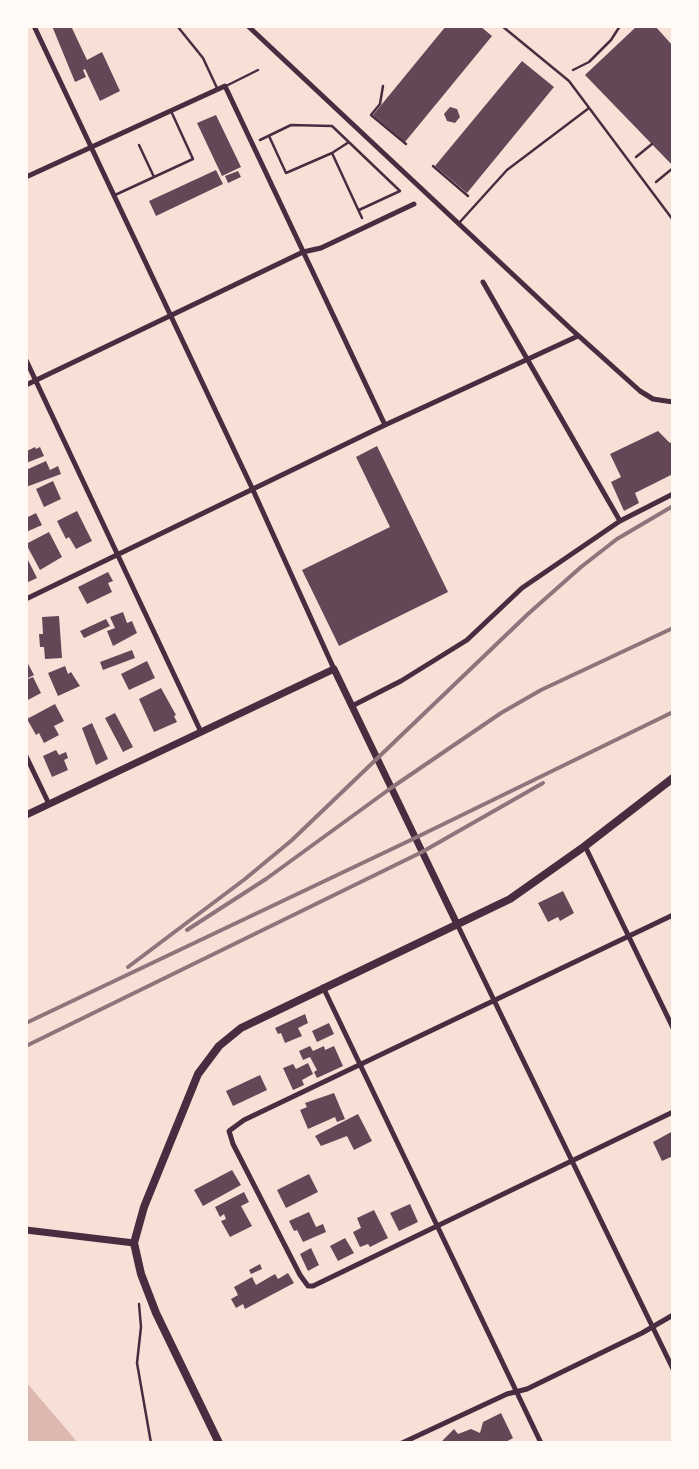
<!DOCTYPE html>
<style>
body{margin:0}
#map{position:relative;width:699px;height:1469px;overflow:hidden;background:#f7e1d7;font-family:"Roboto Serif",serif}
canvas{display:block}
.frame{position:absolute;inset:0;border:28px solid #fffaf5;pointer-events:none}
</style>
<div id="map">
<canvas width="699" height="1469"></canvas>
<div class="frame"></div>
</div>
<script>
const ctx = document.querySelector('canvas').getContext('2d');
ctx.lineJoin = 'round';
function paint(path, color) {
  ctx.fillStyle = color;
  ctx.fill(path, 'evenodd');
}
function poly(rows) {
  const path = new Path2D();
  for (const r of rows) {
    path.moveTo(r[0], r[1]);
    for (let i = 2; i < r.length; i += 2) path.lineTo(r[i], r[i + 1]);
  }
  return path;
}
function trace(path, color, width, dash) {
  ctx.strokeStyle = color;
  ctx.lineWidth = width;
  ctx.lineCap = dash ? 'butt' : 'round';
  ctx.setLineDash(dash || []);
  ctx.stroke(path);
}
const water = poly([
 [26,1382,50,1410,78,1443,26,1443]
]);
const building = poly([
 [52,26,71,26,87,60,102,52,120,91,100,101,85,69,83,70,86,77,75,82],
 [446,26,480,26,492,36,405,142,373,115],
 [637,26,655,26,673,46,673,166,585,75],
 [522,61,554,87,467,193,435,166],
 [450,107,457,109,460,117,455,123,447,121,444,114],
 [216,115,241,167,222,176,197,123],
 [216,170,223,184,156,216,149,201],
 [238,171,241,177,228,183,225,176],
 [658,431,670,443,673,440,673,474,635,493,639,503,624,511,611,482,621,477,610,454],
 [377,446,448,592,339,646,302,570,390,527,356,457],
 [35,447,36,449,40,447,44,456,26,463,27,451],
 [46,461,50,470,58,466,61,474,26,487,26,470],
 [53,481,61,499,44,507,36,489],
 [77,511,92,541,76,549,69,537,66,539,57,521],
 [36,513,42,525,26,532,26,518],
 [49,532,62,557,40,570,26,544],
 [26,556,37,578,26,583],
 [108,572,113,581,108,583,112,592,87,604,78,587],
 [123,612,127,623,132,621,137,633,113,646,107,631,115,628,110,617],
 [59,616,62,658,45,659,44,647,40,647,39,634,43,634,42,617],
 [106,619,110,626,84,638,80,631],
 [132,650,135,658,103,670,100,662],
 [26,660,34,675,26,679],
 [147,661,155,678,129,690,121,674],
 [65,666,68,674,71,672,80,686,58,696,48,673],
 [33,677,41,693,26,701,26,680],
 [161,688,176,715,174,716,177,722,154,732,139,699],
 [55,704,64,721,54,726,59,735,44,743,39,733,36,735,27,719],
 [115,713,133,747,123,752,105,718],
 [92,723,108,759,96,765,82,728],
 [56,750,59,755,66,752,68,758,64,760,68,770,52,777,43,756],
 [563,891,574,913,560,921,558,917,548,922,538,903],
 [305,1014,308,1023,298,1028,302,1036,285,1043,281,1033,278,1034,275,1028],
 [329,1023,334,1034,317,1042,312,1031],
 [310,1046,313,1051,324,1046,325,1050,334,1046,343,1066,317,1078,314,1072,317,1070,310,1057,303,1060,299,1051],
 [308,1063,313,1074,302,1080,304,1085,293,1090,283,1068,293,1064,296,1069],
 [260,1075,267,1090,233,1106,226,1091],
 [334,1093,345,1119,337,1122,335,1117,308,1129,300,1110,307,1107,305,1103],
 [358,1114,372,1141,354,1150,347,1136,321,1146,315,1136],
 [673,1131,673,1156,662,1161,653,1142],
 [232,1170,241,1185,203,1206,194,1190],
 [309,1174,318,1192,286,1208,277,1190],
 [244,1192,249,1202,241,1206,252,1226,230,1237,221,1221,226,1219,224,1214,220,1217,215,1207],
 [410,1204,418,1222,399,1231,390,1213],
 [374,1210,388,1238,370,1247,368,1244,360,1247,353,1232,361,1228,357,1218],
 [309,1212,316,1227,323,1224,326,1232,303,1242,297,1230,294,1231,289,1221],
 [345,1238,354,1253,338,1261,330,1246],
 [311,1248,319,1265,308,1271,300,1254],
 [260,1264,262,1269,251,1274,249,1270],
 [288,1273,294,1283,245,1309,243,1304,236,1308,231,1299,238,1295,234,1287,252,1277,256,1285,275,1274,278,1279],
 [501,1413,513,1438,504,1443,440,1443,454,1429,458,1434,471,1429,480,1433,483,1422]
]);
const path = poly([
 [573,70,589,62,611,40,620,26],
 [383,86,380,104,371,115,406,144],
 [269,136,286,173,332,153,349,142],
 [260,140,291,125,332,126,400,191,359,210],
 [332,153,362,218],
 [636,157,652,144],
 [433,166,468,196],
 [656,182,673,168],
 [139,1304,141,1327,137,1363,151,1443]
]);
const service = poly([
 [502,26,569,81,673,220],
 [178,27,203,58,217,88],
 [226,86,258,70],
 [139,145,154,177],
 [115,195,193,159,171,111],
 [459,223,507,170,589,108]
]);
const minor = poly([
 [34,26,253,490,334,669],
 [248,26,571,329,640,391,653,399,673,402],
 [26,177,225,86,385,425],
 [483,282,620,521],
 [26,360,201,732],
 [26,385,303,252,321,248,414,204],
 [26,599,385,425,578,336],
 [352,706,401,681,467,640,522,588,620,521,673,494],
 [26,756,49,804],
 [585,846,673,1028],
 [673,915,244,1120,229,1131,233,1144,300,1275,308,1286,313,1286,673,1112],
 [457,924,673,1369],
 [323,987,541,1443],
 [402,1443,507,1394,527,1389,642,1333,673,1315]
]);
const tertiary = poly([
 [26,815,334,669,457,924],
 [26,1230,134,1243]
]);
const secondary = poly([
 [219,1443,156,1313,141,1274,134,1243,144,1207,198,1074,219,1046,241,1028,510,899,585,846,673,778]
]);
const rail = poly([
 [187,930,266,879,391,788,501,713,541,690,673,628],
 [128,967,245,879,292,840,528,614,581,567,617,539,673,506],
 [26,1023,415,838,673,712],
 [26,1046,422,852,543,783]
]);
paint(water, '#dcb8b0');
paint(building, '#644757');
trace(path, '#4a2c40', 2.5);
trace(service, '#4a2c40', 2.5);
trace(minor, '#4a2c40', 5);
trace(tertiary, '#4a2c40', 7);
trace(secondary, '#4a2c40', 8);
trace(rail, '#8f747c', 4);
</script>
